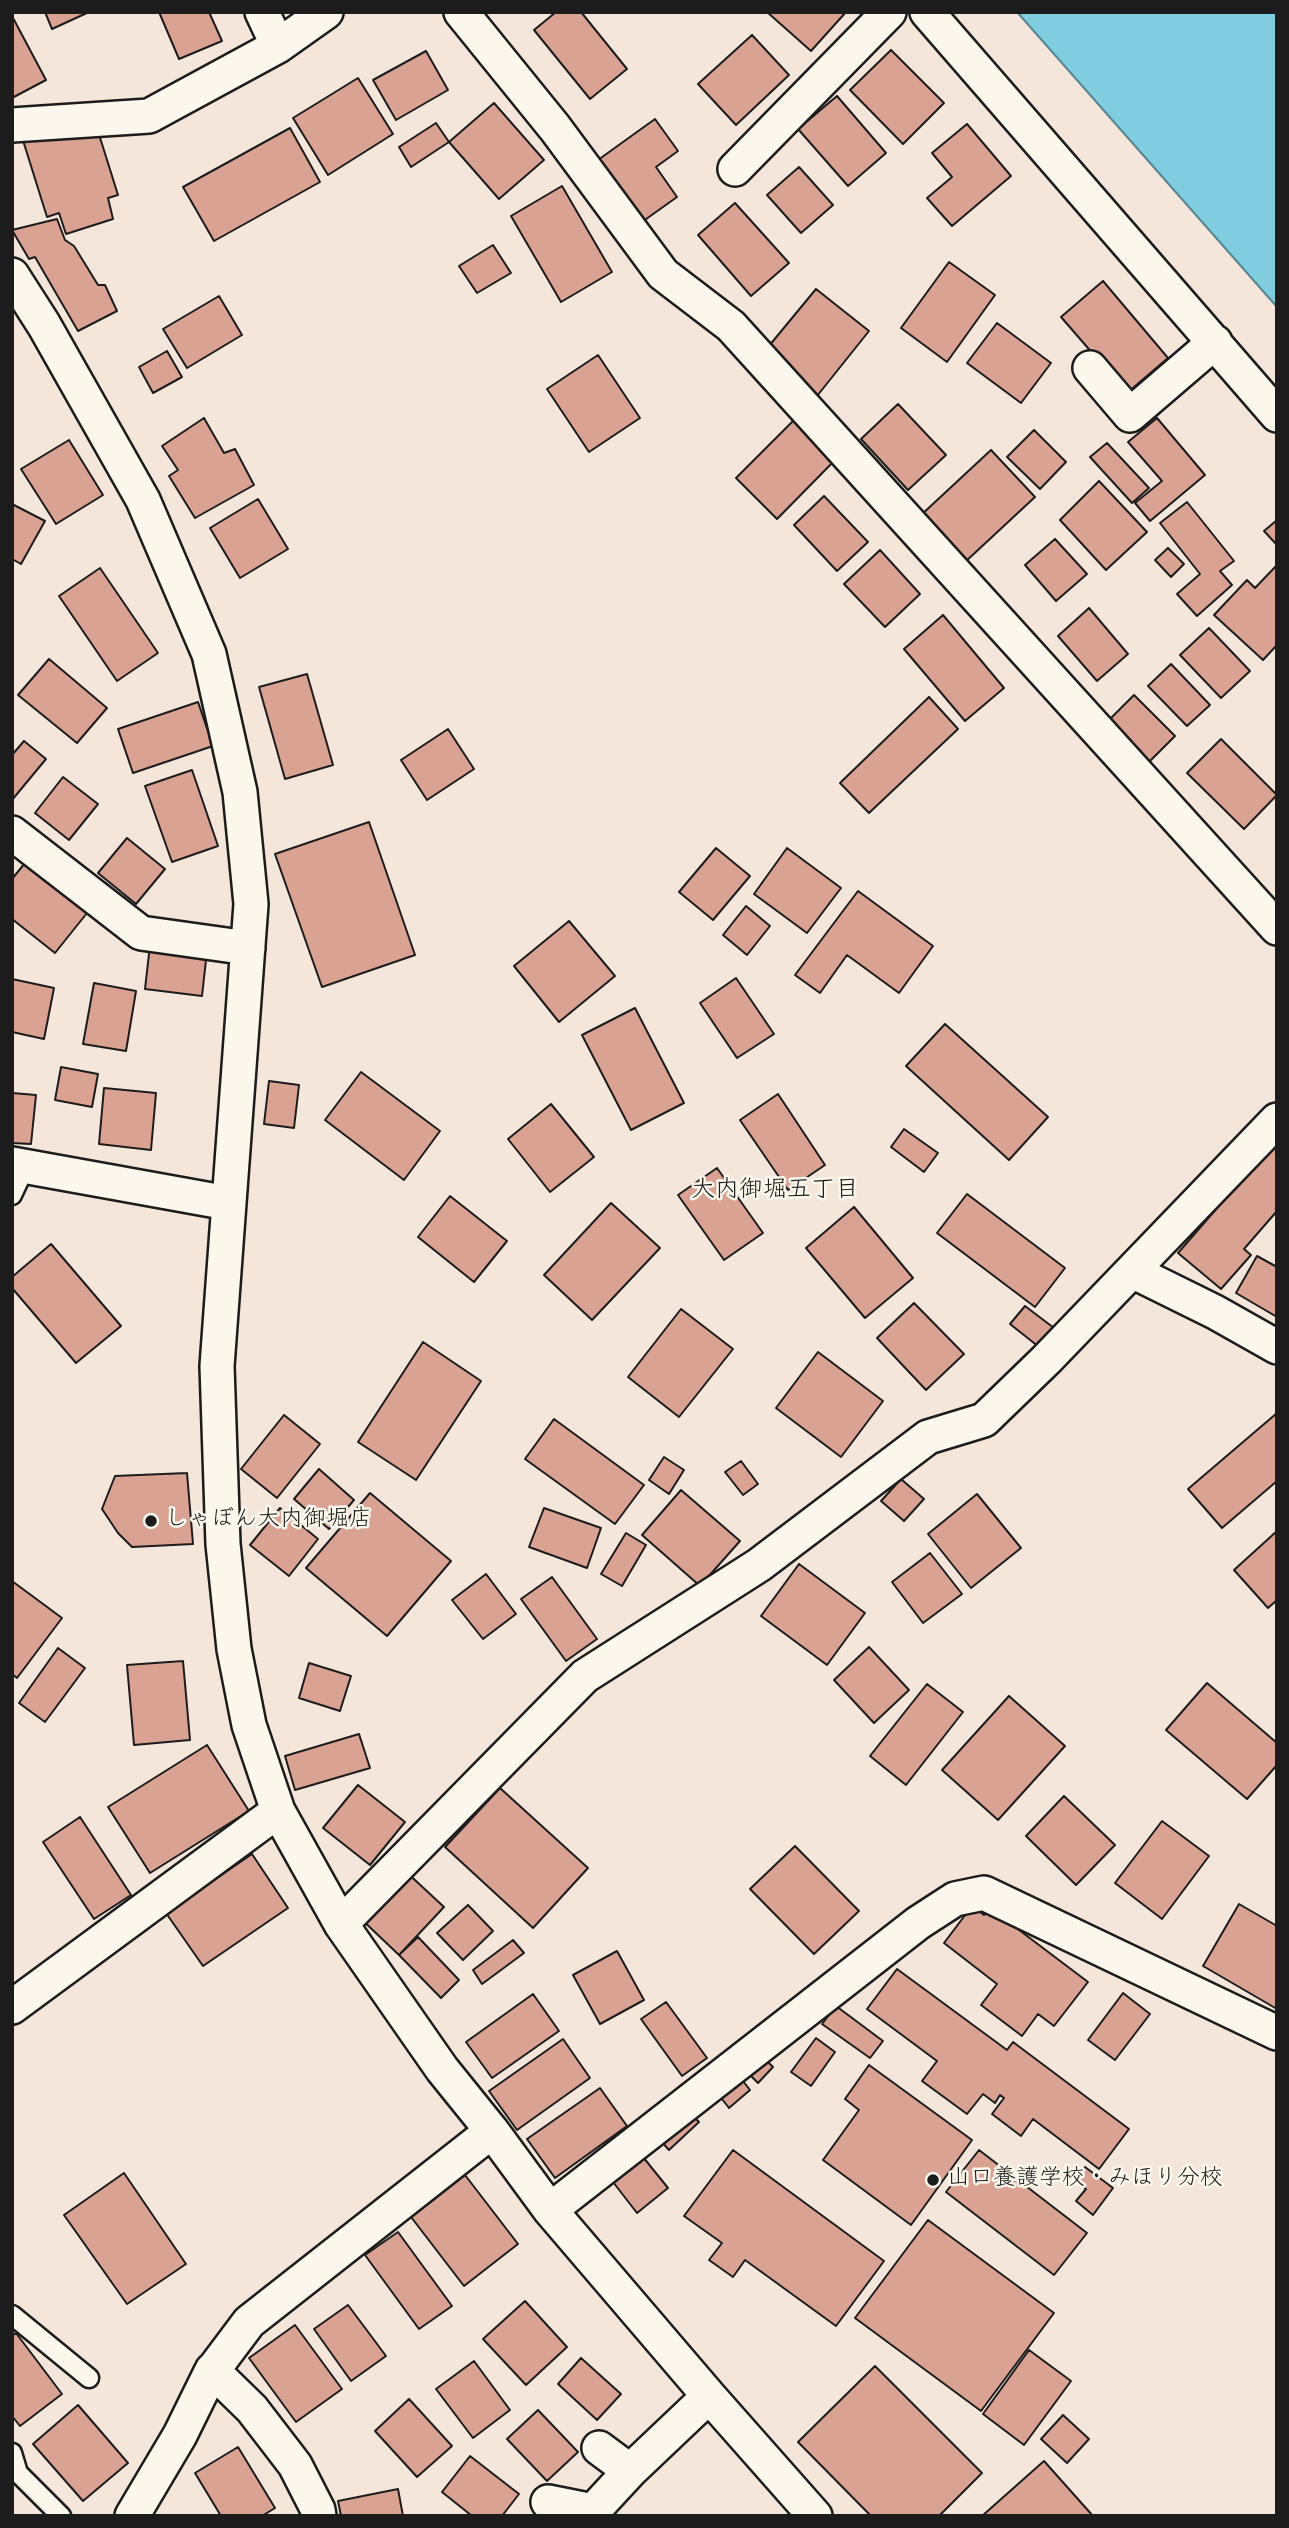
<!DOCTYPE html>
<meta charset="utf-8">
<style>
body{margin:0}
#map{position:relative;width:1289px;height:2528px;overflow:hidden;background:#f4e6da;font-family:Kalam,sans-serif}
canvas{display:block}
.frame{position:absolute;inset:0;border:14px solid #1c1c1c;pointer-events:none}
</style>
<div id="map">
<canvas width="1289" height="2528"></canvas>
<div class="frame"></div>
</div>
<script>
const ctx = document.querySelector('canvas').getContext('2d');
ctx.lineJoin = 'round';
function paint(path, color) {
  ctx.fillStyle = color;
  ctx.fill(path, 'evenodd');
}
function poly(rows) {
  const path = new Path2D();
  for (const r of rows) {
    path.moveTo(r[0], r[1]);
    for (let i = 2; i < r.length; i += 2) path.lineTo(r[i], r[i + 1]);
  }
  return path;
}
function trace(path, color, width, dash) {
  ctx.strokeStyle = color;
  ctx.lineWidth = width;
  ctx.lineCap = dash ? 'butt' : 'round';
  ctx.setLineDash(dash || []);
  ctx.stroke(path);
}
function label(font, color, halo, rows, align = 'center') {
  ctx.font = font + ' Kalam,"Klee One",sans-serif';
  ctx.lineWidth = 5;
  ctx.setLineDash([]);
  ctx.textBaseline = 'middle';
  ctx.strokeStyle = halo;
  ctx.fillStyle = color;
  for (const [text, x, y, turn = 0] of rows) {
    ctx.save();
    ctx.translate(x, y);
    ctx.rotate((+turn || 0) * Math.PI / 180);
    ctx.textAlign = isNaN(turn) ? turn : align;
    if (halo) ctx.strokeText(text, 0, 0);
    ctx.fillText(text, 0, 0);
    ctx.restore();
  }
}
const water = poly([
 [1017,12,1277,12,1277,307,1017,12]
]);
const building = poly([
 [45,12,89,12,52,29,45,12],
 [159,12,209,12,222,41,179,59,159,12],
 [556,12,581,12,627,69,590,99,534,30,556,12],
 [767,12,846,12,811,51,767,12],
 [12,16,46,80,12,98,12,16],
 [752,35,789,75,736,125,698,84,752,35],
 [891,50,944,103,903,144,850,90,891,50],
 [426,51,448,90,396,120,373,80,426,51],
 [358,78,393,134,328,175,293,118,358,78],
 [837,96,886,153,848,186,798,129,837,96],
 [494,103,544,160,499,199,449,142,494,103],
 [655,119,678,151,656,167,677,197,642,222,598,160,655,119],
 [436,123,449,142,411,167,399,147,436,123],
 [967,124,1011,176,952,226,927,198,952,177,932,153,967,124],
 [97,128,118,195,108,198,113,219,66,234,59,213,47,217,21,134,97,128],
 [290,128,320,182,214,241,183,187,290,128],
 [799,167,833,205,801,233,767,195,799,167],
 [562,186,612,272,561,302,511,216,562,186],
 [735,203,789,263,751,296,698,235,735,203],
 [57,219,65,240,74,246,98,285,105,285,117,311,78,331,35,257,29,259,12,230,57,219],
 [493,245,511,273,477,293,459,266,493,245],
 [949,262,995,295,947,362,901,328,949,262],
 [1103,281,1168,358,1127,393,1061,317,1103,281],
 [816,289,869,331,817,396,764,352,816,289],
 [219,296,242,335,187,368,163,329,219,296],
 [997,323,1051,363,1021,403,967,363,997,323],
 [167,351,182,377,153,393,139,367,167,351],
 [598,355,640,418,589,452,547,389,598,355],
 [898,404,946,455,908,490,861,439,898,404],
 [798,416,839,456,777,519,736,478,798,416],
 [204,418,224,453,235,449,254,485,195,518,169,476,178,470,162,446,204,418],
 [1157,418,1205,475,1150,521,1135,503,1162,481,1128,442,1157,418],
 [1034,430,1066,462,1040,489,1007,457,1034,430],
 [69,440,103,495,56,524,21,469,69,440],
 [1107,443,1149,488,1132,503,1090,457,1107,443],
 [991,450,1035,497,964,563,920,516,991,450],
 [1099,481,1147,532,1106,570,1060,520,1099,481],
 [824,496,868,542,837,571,794,525,824,496],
 [258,499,288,549,240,578,210,528,258,499],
 [1187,502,1234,561,1220,571,1232,585,1197,616,1177,594,1200,574,1160,523,1187,502],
 [12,504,45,521,21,564,12,559,12,504],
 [1277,520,1277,545,1264,531,1277,520],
 [1055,539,1087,574,1056,601,1025,565,1055,539],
 [1168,548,1184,564,1171,577,1155,560,1168,548],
 [880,550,920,594,885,627,844,584,880,550],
 [1277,565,1277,645,1263,660,1214,615,1247,580,1255,588,1277,565],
 [100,568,158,653,117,681,59,596,100,568],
 [1089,608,1128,654,1097,681,1058,636,1089,608],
 [943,615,1004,688,965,721,904,649,943,615],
 [1209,628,1250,671,1221,698,1180,655,1209,628],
 [49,659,107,708,77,743,18,695,49,659],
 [1171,664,1210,705,1187,726,1148,686,1171,664],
 [307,674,333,765,285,779,259,687,307,674],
 [1134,695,1175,736,1149,762,1108,721,1134,695],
 [929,697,958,729,869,813,840,783,929,697],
 [198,702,213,746,133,773,118,729,198,702],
 [448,729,474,769,427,800,401,760,448,729],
 [1221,739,1277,795,1244,829,1187,773,1221,739],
 [24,741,46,759,12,800,12,755,24,741],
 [192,770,218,846,172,862,145,786,192,770],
 [63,777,98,804,69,840,35,813,63,777],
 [369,822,415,955,322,987,275,854,369,822],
 [127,838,165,869,136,904,98,873,127,838],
 [716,848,750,876,713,920,679,892,716,848],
 [787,848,841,888,807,933,754,894,787,848],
 [29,858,91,908,55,953,12,919,12,879,29,858],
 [858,891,933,946,899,993,847,955,820,993,795,975,858,891],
 [746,906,770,926,747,955,723,935,746,906],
 [569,921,615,976,559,1022,514,966,569,921],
 [150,945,207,951,202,996,145,989,150,945],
 [736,978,774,1034,737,1058,700,1003,736,978],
 [12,979,54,988,44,1039,12,1032,12,979],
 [94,983,136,991,126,1051,83,1044,94,983],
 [635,1008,684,1103,631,1130,582,1035,635,1008],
 [945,1024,1048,1117,1009,1160,906,1066,945,1024],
 [61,1067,98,1074,92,1107,55,1100,61,1067],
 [361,1072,440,1131,404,1180,325,1120,361,1072],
 [269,1081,299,1085,294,1128,264,1124,269,1081],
 [104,1088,156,1093,151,1150,99,1144,104,1088],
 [12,1093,36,1095,31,1144,12,1143,12,1093],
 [778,1094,825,1165,788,1190,740,1120,778,1094],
 [551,1104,594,1157,550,1192,508,1139,551,1104],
 [904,1129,938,1153,924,1172,891,1147,904,1129],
 [1277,1139,1277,1211,1244,1249,1251,1255,1221,1289,1178,1253,1277,1139],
 [717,1168,763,1233,724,1260,678,1195,717,1168],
 [967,1194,1065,1268,1035,1307,937,1233,967,1194],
 [450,1196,507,1241,474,1282,418,1237,450,1196],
 [611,1203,660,1248,592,1320,544,1275,611,1203],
 [854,1207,913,1278,865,1318,806,1248,854,1207],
 [51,1244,121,1326,76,1363,12,1288,12,1277,51,1244],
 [1257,1256,1277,1267,1277,1317,1236,1293,1257,1256],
 [914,1303,964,1354,926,1390,877,1338,914,1303],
 [1025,1306,1054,1328,1039,1347,1010,1324,1025,1306],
 [681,1309,733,1349,679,1417,628,1377,681,1309],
 [423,1342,481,1381,416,1480,358,1442,423,1342],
 [818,1352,883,1401,841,1457,776,1408,818,1352],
 [1277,1413,1277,1481,1222,1528,1188,1489,1277,1413],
 [284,1415,320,1444,277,1498,241,1469,284,1415],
 [554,1419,644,1485,615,1524,525,1459,554,1419],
 [664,1457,684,1470,669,1494,649,1480,664,1457],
 [741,1461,758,1484,743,1495,725,1472,741,1461],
 [319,1469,354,1500,329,1529,294,1499,319,1469],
 [187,1473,193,1544,132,1547,118,1533,102,1509,115,1476,187,1473],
 [901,1479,924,1499,904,1521,881,1501,901,1479],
 [681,1490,740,1541,700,1586,642,1535,681,1490],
 [370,1493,451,1561,387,1636,306,1568,370,1493],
 [977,1494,1021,1548,971,1588,928,1534,977,1494],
 [280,1508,318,1539,289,1576,250,1545,280,1508],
 [544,1508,601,1528,587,1568,529,1547,544,1508],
 [1277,1531,1277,1600,1268,1608,1234,1570,1277,1531],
 [626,1533,646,1545,622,1586,601,1574,626,1533],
 [930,1553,962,1594,923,1623,892,1582,930,1553],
 [799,1564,865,1613,827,1665,761,1616,799,1564],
 [486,1574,516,1614,483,1639,452,1600,486,1574],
 [552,1577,597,1639,566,1661,521,1599,552,1577],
 [12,1581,62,1618,17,1678,12,1674,12,1581],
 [869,1647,909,1690,874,1723,834,1680,869,1647],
 [58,1648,85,1668,45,1722,19,1703,58,1648],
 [183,1661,190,1740,134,1745,127,1665,183,1661],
 [309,1663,351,1676,340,1711,299,1698,309,1663],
 [1207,1683,1277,1743,1277,1765,1247,1799,1166,1730,1207,1683],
 [927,1684,963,1712,906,1785,870,1756,927,1684],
 [1009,1696,1065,1746,998,1820,942,1770,1009,1696],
 [359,1734,370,1768,295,1790,285,1756,359,1734],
 [207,1745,249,1811,150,1873,108,1807,207,1745],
 [358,1785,405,1822,370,1865,323,1828,358,1785],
 [500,1788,588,1868,533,1928,445,1847,500,1788],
 [1064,1796,1115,1845,1076,1885,1026,1836,1064,1796],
 [80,1817,131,1895,94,1919,43,1842,80,1817],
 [1162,1821,1209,1856,1162,1919,1115,1883,1162,1821],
 [795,1846,859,1911,814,1954,750,1889,795,1846],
 [252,1854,288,1908,203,1966,166,1913,252,1854],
 [402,1868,444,1907,399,1955,358,1916,402,1868],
 [1239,1904,1277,1926,1277,2009,1203,1966,1239,1904],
 [468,1905,493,1931,463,1960,437,1933,468,1905],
 [972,1906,984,1915,990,1908,1088,1982,1054,2026,1038,2014,1022,2036,981,2005,997,1984,944,1943,972,1906],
 [418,1937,459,1980,441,1998,399,1955,418,1937],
 [513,1940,524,1953,482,1984,473,1970,513,1940],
 [617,1951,644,2000,600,2024,573,1975,617,1951],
 [897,1969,1007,2050,1013,2042,1129,2129,1099,2169,1033,2119,1021,2136,992,2114,1004,2098,1000,2095,995,2103,983,2094,967,2114,922,2081,937,2061,867,2009,897,1969],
 [1123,1993,1150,2014,1115,2060,1088,2040,1123,1993],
 [533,1994,559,2031,492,2078,466,2042,533,1994],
 [666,2002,707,2058,682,2076,641,2019,666,2002],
 [836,2006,883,2041,870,2058,822,2024,836,2006],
 [816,2038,835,2052,811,2086,791,2072,816,2038],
 [563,2039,590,2078,517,2130,489,2091,563,2039],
 [762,2056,773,2067,758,2083,747,2072,762,2056],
 [869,2065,972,2140,911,2225,823,2160,859,2110,845,2099,869,2065],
 [739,2076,750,2090,729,2108,718,2094,739,2076],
 [600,2088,627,2126,555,2178,527,2139,600,2088],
 [689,2112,699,2122,669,2150,660,2140,689,2112],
 [733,2150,884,2261,836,2326,745,2260,733,2277,709,2260,722,2243,684,2216,733,2150],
 [979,2150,1087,2233,1054,2275,946,2192,979,2150],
 [643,2157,668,2188,637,2213,613,2182,643,2157],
 [1085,2167,1113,2188,1093,2215,1076,2201,1086,2189,1075,2181,1085,2167],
 [124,2173,186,2264,127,2304,64,2215,124,2173],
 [465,2175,518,2244,464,2286,411,2217,465,2175],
 [928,2220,1054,2313,981,2411,855,2318,928,2220],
 [398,2232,452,2306,419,2329,365,2255,398,2232],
 [525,2301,567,2347,526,2385,483,2339,525,2301],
 [348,2305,386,2356,351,2381,314,2329,348,2305],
 [295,2325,342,2389,296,2422,249,2358,295,2325],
 [16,2333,62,2394,20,2426,12,2416,12,2336,16,2333],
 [1029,2350,1071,2381,1024,2445,983,2414,1029,2350],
 [581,2358,621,2394,597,2420,558,2384,581,2358],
 [474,2361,510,2410,473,2438,436,2389,474,2361],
 [875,2366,982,2473,939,2516,871,2516,798,2442,875,2366],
 [409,2399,452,2446,417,2477,375,2431,409,2399],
 [78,2405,128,2463,83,2501,33,2444,78,2405],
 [538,2410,578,2452,547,2481,507,2439,538,2410],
 [1063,2415,1089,2439,1067,2463,1041,2439,1063,2415],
 [238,2447,275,2508,262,2516,221,2516,195,2473,238,2447],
 [470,2456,519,2494,502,2516,472,2516,442,2492,470,2456],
 [1044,2461,1093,2516,982,2516,1044,2461],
 [398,2489,403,2516,341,2516,338,2501,398,2489]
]);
const service = poly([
 [12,1195,25,1167],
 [12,2315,89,2378],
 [12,2453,18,2473,61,2516]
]);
const minor = poly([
 [262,12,278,46],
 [461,12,555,128,663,274,731,326,1277,928],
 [927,12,1277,415],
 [12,125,149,116,278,46,326,12],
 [735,169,889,12],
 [12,275,44,325,143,500,209,654,240,792,251,904,217,1366,223,1544,234,1649,249,1725,278,1811,341,1924,442,2069,492,2131,550,2210,709,2396,815,2516],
 [1090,368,1130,415,1215,342],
 [12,833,141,933,248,948],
 [12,1164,228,1203],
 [1132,1271,1215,1312,1277,1347],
 [341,1924,585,1676,759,1565,928,1437,984,1420,1046,1360,1277,1120],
 [12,2007,278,1811],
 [550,2210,918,1923,955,1899,984,1893,1277,2033],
 [212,2370,252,2409,295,2465,318,2510,319,2516],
 [599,2448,630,2471],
 [548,2502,593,2511,630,2471,709,2396],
 [132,2516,180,2435,210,2374,249,2322,492,2131]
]);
const markers = [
 [151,1521,7,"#1c1c1c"],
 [933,2180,7,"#1c1c1c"]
];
const poiNames = [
 ["しゃぼん大内御堀店",165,1521],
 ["山口養護学校・みほり分校",947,2180]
];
const neighbourhoodNames = [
 ["大内御堀五丁目",775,1192]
];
paint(water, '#80cde0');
trace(water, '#588692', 2);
paint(building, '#daa293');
trace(building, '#1c1c1c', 2);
trace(service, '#1c1c1c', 23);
trace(minor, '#1c1c1c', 38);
trace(service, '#fbf7ec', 18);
trace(minor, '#fbf7ec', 33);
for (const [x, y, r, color] of markers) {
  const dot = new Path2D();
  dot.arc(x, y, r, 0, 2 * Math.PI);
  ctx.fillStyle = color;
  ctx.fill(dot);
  trace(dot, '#fbf7ec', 2.5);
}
label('23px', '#1c1c1c', '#fbf7ec', poiNames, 'left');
label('24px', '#1c1c1c', '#fbf7ec', neighbourhoodNames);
</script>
